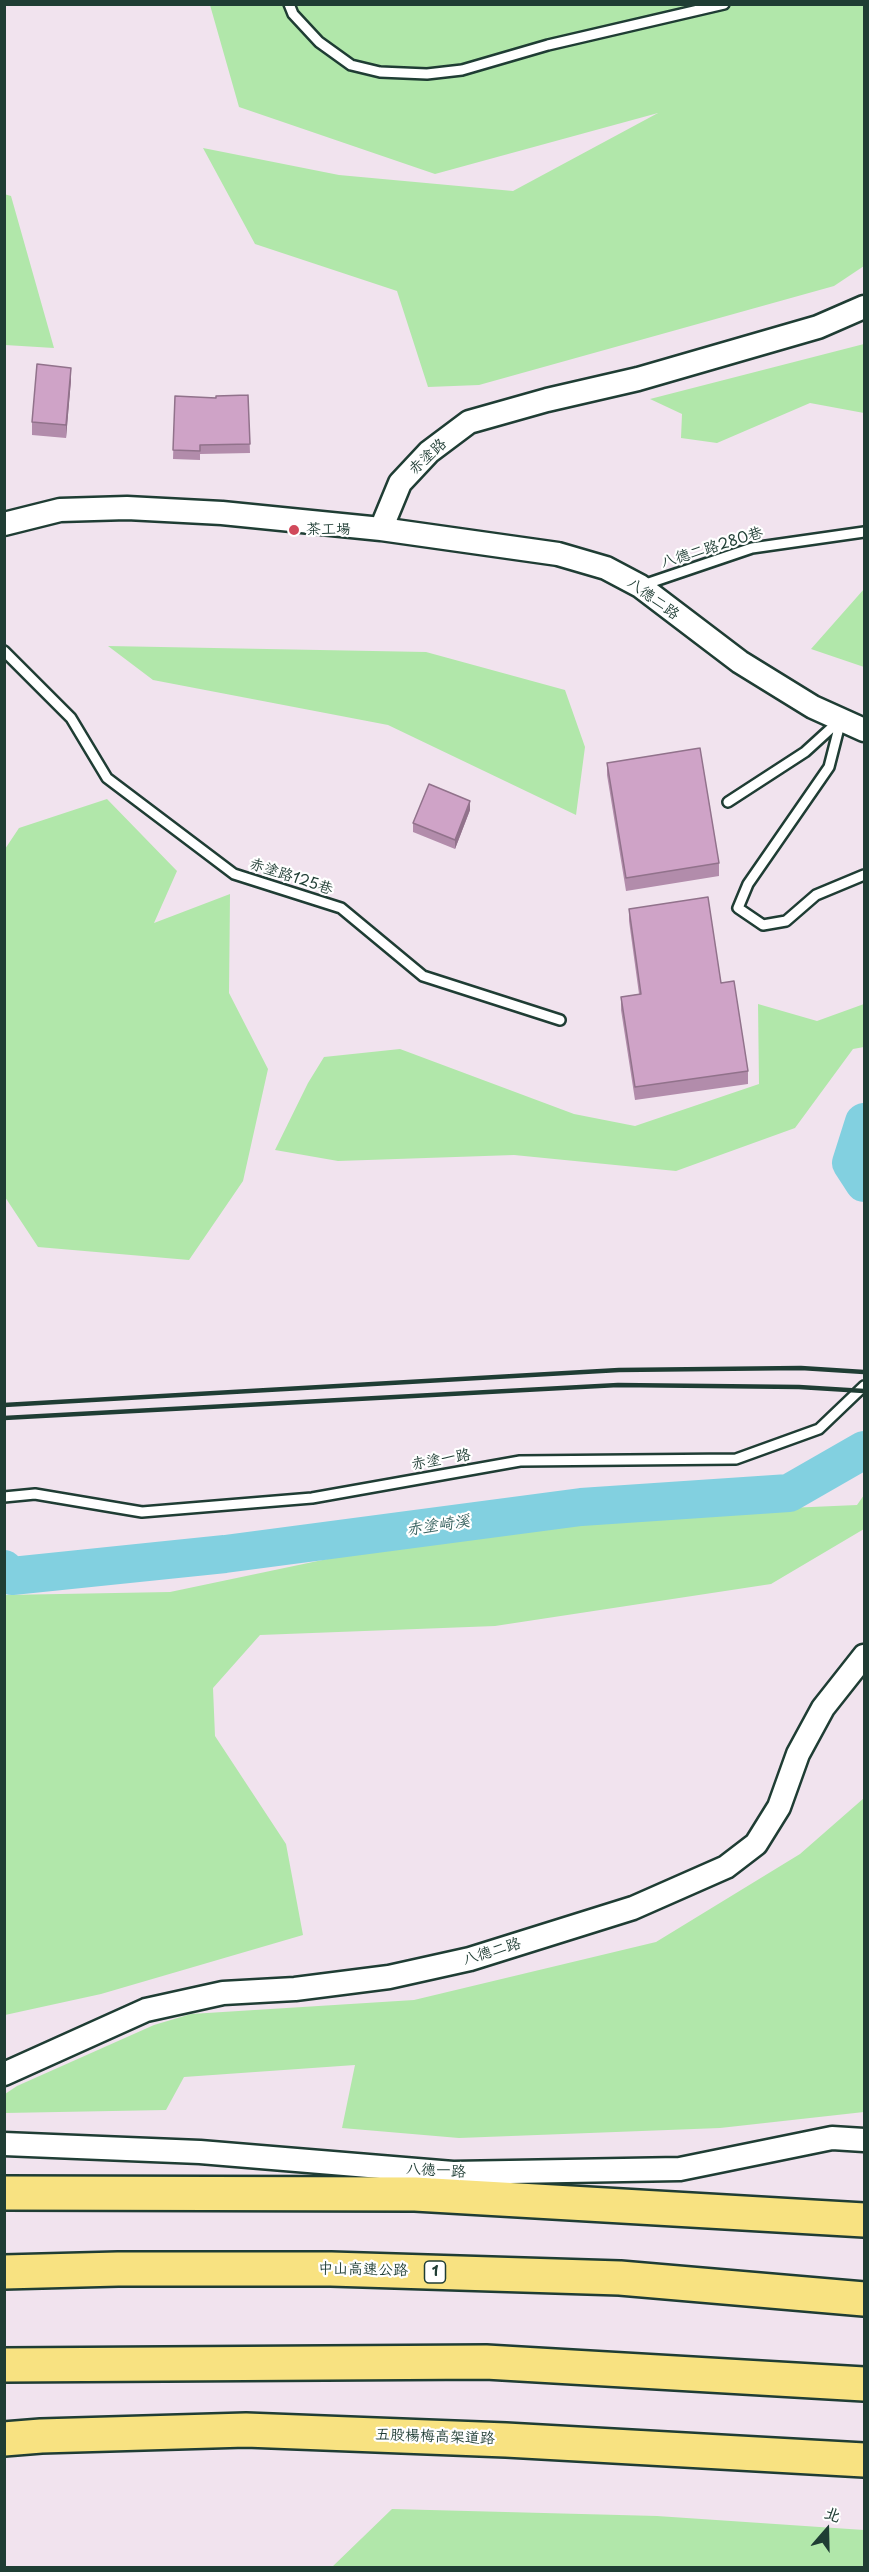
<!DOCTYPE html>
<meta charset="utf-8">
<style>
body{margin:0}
#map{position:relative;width:869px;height:2572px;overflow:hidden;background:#f1e3ee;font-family:"Playpen Sans","LXGW WenKai TC",sans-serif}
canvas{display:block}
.frame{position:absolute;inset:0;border:6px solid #1f3d34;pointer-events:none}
.north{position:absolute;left:797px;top:2500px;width:60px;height:60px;-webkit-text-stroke:4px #fff;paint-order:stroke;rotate:20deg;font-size:16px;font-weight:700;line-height:24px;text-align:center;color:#1f3d34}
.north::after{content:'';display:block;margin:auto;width:21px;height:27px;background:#1f3d34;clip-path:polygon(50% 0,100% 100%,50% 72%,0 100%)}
</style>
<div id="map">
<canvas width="869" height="2572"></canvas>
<div class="frame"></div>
<div class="north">北</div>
</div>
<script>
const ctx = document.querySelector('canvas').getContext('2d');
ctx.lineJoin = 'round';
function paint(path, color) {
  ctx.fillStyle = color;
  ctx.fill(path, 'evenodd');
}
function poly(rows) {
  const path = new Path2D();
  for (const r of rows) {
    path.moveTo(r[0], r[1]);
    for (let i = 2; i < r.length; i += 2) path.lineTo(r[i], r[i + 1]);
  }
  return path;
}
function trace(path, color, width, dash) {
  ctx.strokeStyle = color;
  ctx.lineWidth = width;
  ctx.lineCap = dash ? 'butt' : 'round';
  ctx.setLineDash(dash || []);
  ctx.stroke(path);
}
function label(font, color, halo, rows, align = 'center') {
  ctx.font = font + ' "Playpen Sans","LXGW WenKai TC",sans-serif';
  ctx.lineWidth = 4.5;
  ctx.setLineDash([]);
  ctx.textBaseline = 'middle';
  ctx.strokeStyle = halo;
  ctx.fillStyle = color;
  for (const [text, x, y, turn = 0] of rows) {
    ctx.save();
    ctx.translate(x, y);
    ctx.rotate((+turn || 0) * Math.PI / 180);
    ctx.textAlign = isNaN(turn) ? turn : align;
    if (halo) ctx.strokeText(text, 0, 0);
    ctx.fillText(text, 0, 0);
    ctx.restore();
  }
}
const green = poly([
 [210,5,864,5,864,266,834,286,479,385,428,387,397,291,255,244,203,148,339,175,513,191,658,113,435,174,239,107],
 [4,194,11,196,54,348,5,345],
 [864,344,864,413,810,403,717,443,681,438,682,414,650,399],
 [864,589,864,667,811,649],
 [108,646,426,652,565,690,585,747,576,815,388,725,153,680],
 [107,799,177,871,154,923,230,894,229,993,268,1069,243,1181,189,1260,38,1247,5,1197,5,849,19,828],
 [758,1004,817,1021,864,1004,864,1047,853,1049,795,1128,676,1171,514,1155,338,1161,275,1150,308,1083,324,1057,400,1049,574,1114,635,1126,759,1084],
 [864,1495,864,1529,771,1584,495,1626,260,1635,213,1688,215,1736,286,1844,303,1935,101,1994,5,2015,5,1595,170,1592,513,1520,857,1505],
 [864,1798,864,2112,720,2128,459,2138,342,2128,355,2065,184,2077,166,2110,5,2113,5,2094,17,2086,154,2025,191,2014,414,2000,656,1942,800,1854],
 [392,2509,657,2516,864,2530,864,2567,332,2567]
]);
const river = poly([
 [864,1122,851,1163,864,1183],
 [4,1569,12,1576,225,1554,581,1507,789,1493,864,1450]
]);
const service = poly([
 [289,4,293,14,319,42,351,65,380,72,427,74,462,70,548,45,724,4],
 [643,585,752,548,864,532],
 [4,651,71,718,107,778,234,874,341,908,423,976,560,1020],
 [841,720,829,767,748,884,738,908,763,925,786,921,816,895,864,875],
 [728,802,805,752,839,721],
 [4,1497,35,1494,142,1512,312,1498,520,1461,736,1459,819,1429,864,1386]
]);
const tertiary = poly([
 [4,524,60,510,127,508,222,513,381,529,558,554,606,568,640,586,740,662,813,707,864,730],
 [381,529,400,483,429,452,469,422,547,400,638,379,818,327,864,307],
 [4,2074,146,2010,223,1993,295,1989,389,1977,470,1959,633,1908,726,1867,756,1844,779,1807,798,1754,823,1708,864,1656],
 [4,2144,200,2152,453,2173,680,2169,832,2138,864,2140]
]);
const motorway = poly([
 [4,2193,415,2194,864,2220],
 [4,2272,118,2269,331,2269,620,2278,864,2299],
 [4,2365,486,2362,864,2384],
 [4,2439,41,2436,246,2430,506,2440,864,2460]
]);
const rail = poly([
 [4,1405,619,1370,801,1368,864,1372],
 [4,1418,618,1385,799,1387,864,1391]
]);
const wall = poly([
 [71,380,66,438,32,435,32,422],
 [248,395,250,453,200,454,200,460,173,459,175,396,216,398],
 [607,763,719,863,719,876,626,891,607,775],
 [470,810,455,849,413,832,413,823],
 [629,909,721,983,748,1071,748,1084,635,1100,621,1010,621,997,639,994,629,921]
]);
const shadedWall = poly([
 [71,368,71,380,66,438,66,425],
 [470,801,470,810,455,849,455,840]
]);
const building = poly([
 [37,364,71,368,66,425,32,422,37,364],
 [248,395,250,444,200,445,200,451,173,450,175,396,216,398,216,396,248,395],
 [700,748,719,863,626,878,607,763,700,748],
 [429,784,470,801,455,840,413,823,429,784],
 [708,897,721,983,734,981,748,1071,635,1087,621,997,641,994,629,909,708,897]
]);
const markers = [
 [294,530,6,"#d1495b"]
];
const shields = [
 [435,2272,21]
];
const shieldNames = [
 ["1",435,2272]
];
const streetNames = [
 ["赤塗路",428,457,-43],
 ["八德二路280巷",712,548,-17],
 ["八德二路",653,599,36],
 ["赤塗路125巷",291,877,18],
 ["赤塗一路",441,1460,-10],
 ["八德二路",492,1952,-17],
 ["八德一路",436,2171,3],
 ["中山高速公路",363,2270,1],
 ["五股楊梅高架道路",435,2437,2]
];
const poiNames = [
 ["茶工場",306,530]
];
const waterNames = [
 ["赤塗崎溪",438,1526,-8]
];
paint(green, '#b1e7aa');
trace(river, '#82d0e0', 38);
trace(service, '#1f3d34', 14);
trace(tertiary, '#1f3d34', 27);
trace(motorway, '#1f3d34', 38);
trace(service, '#fff', 9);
trace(tertiary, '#fff', 22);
trace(motorway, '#f8e281', 33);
trace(rail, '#1f3d34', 4.5);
paint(wall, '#b28cab');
paint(shadedWall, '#91728b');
paint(building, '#cfa3c7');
trace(building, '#91728b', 1.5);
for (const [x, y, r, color] of markers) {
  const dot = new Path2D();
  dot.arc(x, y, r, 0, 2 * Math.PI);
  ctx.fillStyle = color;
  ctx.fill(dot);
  trace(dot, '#fff', 2);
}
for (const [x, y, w] of shields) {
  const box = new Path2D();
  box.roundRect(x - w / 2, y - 11, w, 22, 4.5);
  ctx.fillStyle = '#fff';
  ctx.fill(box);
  trace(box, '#1f3d34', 1.5);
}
label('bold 14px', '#1f3d34', null, shieldNames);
label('15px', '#1f3d34', '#fff', streetNames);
label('15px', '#1f3d34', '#fff', poiNames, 'left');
label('italic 16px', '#38625f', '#fff', waterNames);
</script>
